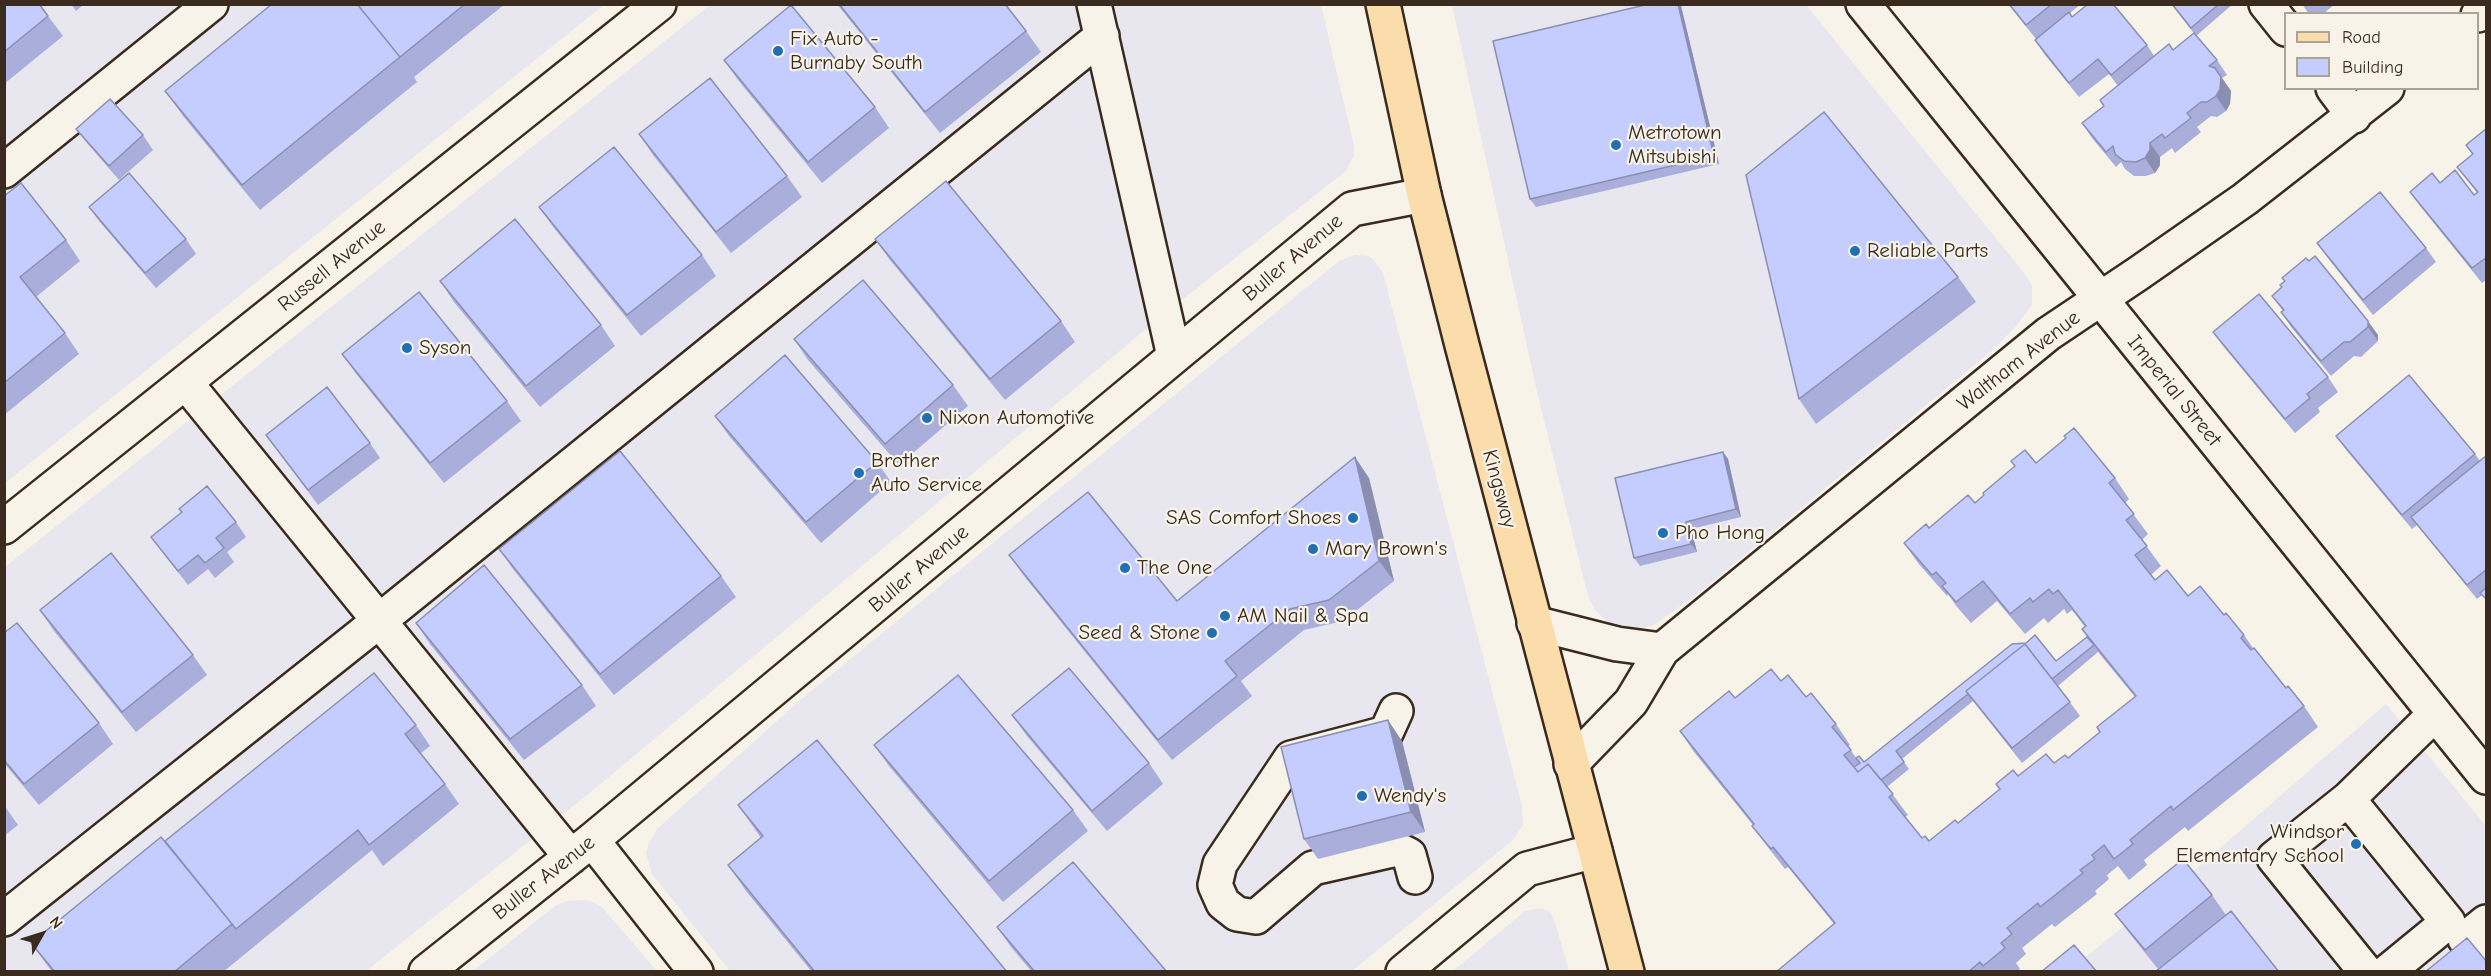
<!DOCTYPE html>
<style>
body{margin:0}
#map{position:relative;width:2491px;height:976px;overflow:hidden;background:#f7f3e8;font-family:"Comic Neue",sans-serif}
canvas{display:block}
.frame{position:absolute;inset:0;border:6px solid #3b2a1e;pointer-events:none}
.legend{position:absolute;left:2284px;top:12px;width:195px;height:78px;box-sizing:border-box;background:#f7f3e8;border:2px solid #aca397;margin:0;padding:8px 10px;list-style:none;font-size:18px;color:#3b2a1e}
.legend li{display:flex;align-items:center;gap:12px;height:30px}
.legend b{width:30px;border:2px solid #aca397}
.north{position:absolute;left:12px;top:904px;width:60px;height:60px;-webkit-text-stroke:4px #f7f3e8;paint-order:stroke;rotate:51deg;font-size:16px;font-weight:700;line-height:24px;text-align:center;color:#3b2a1e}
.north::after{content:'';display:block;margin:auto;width:21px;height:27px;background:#3b2a1e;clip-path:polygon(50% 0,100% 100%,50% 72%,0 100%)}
</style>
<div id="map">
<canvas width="2491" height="976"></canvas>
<div class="frame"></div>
<ul class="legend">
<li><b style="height:8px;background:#faddab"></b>Road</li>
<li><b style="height:16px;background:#c5ccfe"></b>Building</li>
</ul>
<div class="north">N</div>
</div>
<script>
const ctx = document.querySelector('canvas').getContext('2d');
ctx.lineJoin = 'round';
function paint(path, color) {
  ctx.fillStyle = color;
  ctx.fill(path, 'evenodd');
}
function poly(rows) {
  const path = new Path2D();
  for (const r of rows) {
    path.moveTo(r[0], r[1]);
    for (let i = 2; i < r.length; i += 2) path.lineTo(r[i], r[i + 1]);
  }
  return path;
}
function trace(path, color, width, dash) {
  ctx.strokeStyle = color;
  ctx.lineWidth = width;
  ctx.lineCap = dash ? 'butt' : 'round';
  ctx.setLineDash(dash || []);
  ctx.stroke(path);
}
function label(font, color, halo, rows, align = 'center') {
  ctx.font = font + ' "Comic Neue",sans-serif';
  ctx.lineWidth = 4.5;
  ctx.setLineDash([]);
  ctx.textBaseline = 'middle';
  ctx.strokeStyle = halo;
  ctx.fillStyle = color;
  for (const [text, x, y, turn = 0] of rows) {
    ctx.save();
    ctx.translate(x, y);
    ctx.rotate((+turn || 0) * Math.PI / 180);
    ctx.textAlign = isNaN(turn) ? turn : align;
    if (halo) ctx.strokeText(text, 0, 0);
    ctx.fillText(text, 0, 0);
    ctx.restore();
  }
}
const built = poly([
 [5,5,604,5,5,483],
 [710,5,1321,5,1354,146,1354,156,1346,171,1164,314,586,796,366,971,5,972,5,567],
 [1452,5,1806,5,2025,274,2032,286,2032,305,2016,326,1995,348,1694,597,1652,626,1630,630,1611,625,1595,610,1588,596,1537,392],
 [1355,255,1368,256,1373,259,1383,273,1522,806,1523,825,1513,840,1352,971,730,971,652,874,646,853,649,843,657,829,799,701,1339,261],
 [2386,704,2486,826,2486,971,2067,972,2204,862],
 [578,900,591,901,602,907,657,971,473,971,555,906,567,901],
 [1541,908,1550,912,1553,916,1569,971,1453,971,1525,911]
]);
const minor = poly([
 [1094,4,1174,356],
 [1863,4,2486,777],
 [2266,4,2286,29],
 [2478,15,2486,7],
 [2333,88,2354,116],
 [4,171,211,4],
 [186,383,571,857],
 [4,527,659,4],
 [1534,623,1617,644,1662,650],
 [1396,711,1386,733,1291,758,1220,864,1215,885,1223,903,1237,914,1256,917,1313,868,1397,849,1409,855,1415,877],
 [1571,764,1631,702,1662,650,2048,334,2139,273,2245,199,2387,88],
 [2348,799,2435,714],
 [592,840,696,972],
 [4,919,379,621,1102,36],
 [2486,922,2465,939,2486,965],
 [426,972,592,840,1352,209,1424,195],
 [1403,972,1527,869,1595,851],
 [2366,972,2274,858,2348,799,2448,922,2387,972]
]);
const major = poly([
 [1383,4,1424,195,1462,345,1627,972]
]);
const wall = poly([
 [4,4,48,16,63,36,4,84],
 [71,4,84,4,76,11],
 [272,4,505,4,414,77,417,82,260,210,183,116,165,91],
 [837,4,1005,4,1026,31,1041,52,940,133],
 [1649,4,1680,4,1681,6,1719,164,1536,207,1530,199],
 [2008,4,2081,4,2070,13,2072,17,2147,45,2154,56,2173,50,2217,60,2227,75,2222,78,2231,91,2230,104,2226,111,2217,117,2211,116,2197,127,2201,132,2175,153,2172,148,2160,157,2160,165,2155,173,2146,176,2134,176,2125,169,2121,162,2116,167,2092,138,2082,123,2104,106,2118,86,2109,74,2079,97,2045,55,2035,40,2036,39],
 [2171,4,2233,4,2196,36],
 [2302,4,2335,4,2323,14,2309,14],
 [724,60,875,107,889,128,822,183,738,80],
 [2487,128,2487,279,2482,283,2420,206,2410,192,2440,183,2474,195,2477,193,2457,167,2472,154,2466,145],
 [76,129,143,135,153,150,119,180,87,143],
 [639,134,787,176,802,197,731,253,653,155],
 [4,196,66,240,80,261,36,297,65,333,79,354,4,415],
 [89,207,186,239,196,254,156,288,99,221],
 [539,207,702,255,716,276,641,336,554,228],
 [875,239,1061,321,1075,342,1005,400,890,260],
 [2317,243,2426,248,2436,262,2373,315,2327,257],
 [2306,258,2378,335,2378,341,2361,357,2354,356,2331,376,2291,327,2281,312,2283,311,2272,296,2282,287,2285,282],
 [1958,277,1976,302,1816,424,1799,399],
 [440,281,601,325,615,346,540,407,454,302],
 [2213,332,2328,377,2338,392,2318,408,2320,412,2295,433,2223,346],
 [794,339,953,385,968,406,899,465,808,360],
 [342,354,507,401,521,421,444,483,357,375],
 [715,416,877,462,891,482,821,543,729,436],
 [266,435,370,443,380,458,318,505],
 [2336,436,2475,454,2480,461,2487,455,2487,601,2482,595,2477,599,2417,525,2412,529,2347,451],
 [1723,452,1728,459,1741,517,1691,529,1697,552,1640,566,1634,558],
 [2036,463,2115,478,2129,499,2125,503,2148,534,2142,540,2161,566,2151,575,2155,580,2224,615,2244,635,2253,648,2286,688,2304,706,2318,727,2188,831,2185,827,2144,860,2147,865,2129,880,2118,866,2107,875,2109,879,2095,891,2097,894,2055,927,2052,924,2022,948,2026,954,2016,963,2020,969,2016,972,1776,972,1834,924,1788,867,1785,869,1767,846,1752,826,1753,825,1694,752,1680,731,1735,698,1781,681,1806,697,1836,724,1850,745,1848,746,1856,758,1864,762,2012,644,2056,661,2087,637,2082,629,2085,627,2072,610,2067,614,2064,609,2048,623,2044,618,2025,634,1997,601,1971,623,1957,607,1948,594,1947,596,1918,563,1904,543,1929,528,1975,503],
 [2098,652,2135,697,2100,732,2068,758,2018,776,1958,823,1929,841,1922,838,1905,817,1908,815,1887,787,1909,769,1902,759,1973,701,2022,763,2080,716,2058,686],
 [1369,478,1394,581,1343,621,1304,630,1241,681,1252,696,1172,760,1024,576,1009,555,1177,601],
 [236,522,246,537,227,552,234,562,215,578,208,569,188,585,151,537],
 [499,549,721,576,736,597,614,695,513,569],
 [40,610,193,655,207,675,136,732,54,631],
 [416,623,582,685,596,706,524,760,430,644],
 [4,633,99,723,113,744,39,805,4,763],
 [1012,715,1149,763,1163,784,1107,831,1027,736],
 [416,725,430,746,421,753,445,784,459,804,383,866,372,850,223,972,52,972,31,943,165,841],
 [1402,741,1425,832,1318,859,1304,839],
 [874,745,1073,810,1088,831,1003,902,889,766],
 [4,805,18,825,4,836],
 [738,805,1007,972,812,972,746,891,728,865,761,838],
 [2212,895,2226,915,2158,969,2130,934,2115,914],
 [997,927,1167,972,1032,972,1011,947]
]);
const shadedWall = poly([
 [1678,4,1680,4,1681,6,1719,164,1714,156],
 [2215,68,2231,91,2230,104,2226,111,2216,96],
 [2150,143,2160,157,2160,165,2155,173,2145,158],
 [2368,321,2378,335,2378,341,2368,327],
 [1723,452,1728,459,1741,517,1736,509],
 [1355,457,1369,478,1394,581,1379,561],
 [1686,522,1691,529,1697,552,1691,544],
 [1388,720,1402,741,1425,832,1411,812]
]);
const building = poly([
 [4,4,39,4,48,16,4,52,4,4],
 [272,4,357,4,400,57,242,185,165,91,272,4],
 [357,4,465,4,400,57,357,4],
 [839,4,1005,4,1026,31,925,112,839,4],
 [1649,4,1678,4,1714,156,1530,199,1493,41,1649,4],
 [2009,4,2052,4,2026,25,2009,4],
 [2088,4,2113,4,2147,45,2111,75,2098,59,2069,83,2035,40,2069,12,2072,17,2088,4],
 [2172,4,2219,4,2191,28,2172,4],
 [791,5,875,107,808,162,724,60,791,5],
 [2194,33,2217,60,2209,66,2215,68,2221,77,2220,89,2216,96,2207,102,2201,102,2187,113,2191,118,2165,138,2162,134,2150,143,2150,150,2145,158,2136,162,2124,161,2115,154,2113,146,2106,152,2082,123,2104,106,2100,100,2169,44,2173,50,2194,33],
 [710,78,787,176,716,232,639,134,710,78],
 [110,99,143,135,109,166,76,129,110,99],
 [1824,112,1958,277,1799,399,1746,175,1824,112],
 [2487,128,2487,257,2472,268,2410,192,2432,173,2440,183,2455,170,2474,195,2478,192,2457,167,2473,154,2466,145,2487,128],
 [614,147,702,255,627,315,539,207,614,147],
 [129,173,186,239,145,273,89,207,129,173],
 [946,181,1061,321,990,379,875,239,946,181],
 [21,183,66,240,20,277,65,333,4,383,4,196,21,183],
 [2380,192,2426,248,2363,300,2317,243,2380,192],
 [515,219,601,325,526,386,440,281,515,219],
 [2315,256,2368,321,2368,327,2350,342,2344,342,2321,361,2281,312,2284,310,2272,296,2282,287,2280,285,2285,281,2282,278,2306,258,2309,261,2315,256],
 [863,280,953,385,885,444,794,339,863,280],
 [419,292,507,401,430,463,342,354,419,292],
 [2259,294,2328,377,2307,394,2310,398,2285,419,2213,332,2259,294],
 [785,355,877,462,806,522,715,416,785,355],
 [2409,375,2475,454,2402,515,2336,436,2409,375],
 [327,387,370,443,308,490,266,435,327,387],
 [2074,428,2115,478,2109,483,2134,514,2126,520,2147,546,2135,555,2155,580,2167,570,2188,596,2200,586,2224,615,2226,613,2244,635,2241,638,2251,650,2254,648,2286,688,2288,686,2304,706,2173,810,2171,806,2130,840,2133,844,2114,859,2104,845,2092,855,2095,859,2080,870,2083,873,2040,907,2038,903,2007,928,2012,934,2001,943,2005,948,1983,966,1980,962,1968,972,1776,972,1835,923,1773,847,1771,849,1752,826,1754,824,1680,731,1729,691,1735,698,1771,669,1781,681,1788,675,1806,697,1811,693,1836,724,1832,727,1851,750,1844,755,1858,772,1868,764,1893,794,1889,797,1922,838,1925,836,1929,841,1955,820,1958,823,2000,789,1996,784,2013,770,2018,776,2046,754,2054,763,2065,755,2068,758,2100,732,2097,727,2136,696,2082,629,2086,626,2058,590,2053,594,2049,589,2033,602,2030,598,2010,614,1983,581,1956,602,1942,586,1946,583,1936,572,1932,575,1904,543,1926,524,1929,528,1968,495,1975,503,1984,495,1983,493,2015,466,2011,461,2025,450,2036,463,2066,438,2064,436,2074,428],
 [620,451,721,576,600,674,499,549,620,451],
 [1723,452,1736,509,1686,522,1691,544,1634,558,1615,478,1723,452],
 [2487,455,2487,569,2467,585,2411,517,2487,455],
 [1355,457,1379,561,1329,600,1290,609,1225,661,1237,676,1158,740,1009,555,1088,492,1177,601,1355,457],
 [207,486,236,522,216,538,224,548,205,563,198,555,178,571,151,537,182,512,179,509,207,486],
 [111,553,193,655,122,712,40,610,111,553],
 [484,565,582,685,510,739,416,623,484,565],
 [2487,587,2487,600,2480,593,2487,587],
 [17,623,99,723,24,784,4,760,4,633,17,623],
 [2035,635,2056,661,2087,637,2094,645,2052,679,2025,644,1966,691,1971,698,1968,694,1896,751,1904,762,1881,780,1868,764,1858,772,1854,767,1860,763,1856,758,1859,756,1864,762,2012,644,2026,643,2035,635],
 [2025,644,2070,702,2012,748,1966,691,2025,644],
 [1069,668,1149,763,1092,811,1012,715,1069,668],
 [374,673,416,725,405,734,445,784,369,845,358,830,236,929,165,841,374,673],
 [958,675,1073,810,989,881,874,745,958,675],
 [1388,720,1411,812,1304,839,1281,747,1388,720],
 [817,740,1007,972,815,972,728,865,763,836,738,805,817,740],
 [161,837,232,924,174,972,55,972,31,943,161,837],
 [2183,859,2212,895,2145,950,2115,914,2183,859],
 [1073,862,1167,972,1035,972,997,927,1073,862],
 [2231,911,2279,972,2155,972,2231,911],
 [2467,938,2487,962,2487,972,2425,972,2467,938],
 [2074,945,2097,972,2041,972,2074,945]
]);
const markers = [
 [778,51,6,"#1f6fb2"],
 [1616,145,6,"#1f6fb2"],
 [1855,251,6,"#1f6fb2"],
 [407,348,6,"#1f6fb2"],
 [927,418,6,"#1f6fb2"],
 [859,473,6,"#1f6fb2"],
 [1353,518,6,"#1f6fb2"],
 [1663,533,6,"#1f6fb2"],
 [1313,549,6,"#1f6fb2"],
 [1125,568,6,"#1f6fb2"],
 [1225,616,6,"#1f6fb2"],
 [1212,633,6,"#1f6fb2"],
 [1362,796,6,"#1f6fb2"],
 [2356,844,6,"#1f6fb2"]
];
const poiNames = [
 ["Fix Auto -",790,39],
 ["Burnaby South",790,63],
 ["Metrotown",1628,133],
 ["Mitsubishi",1628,157],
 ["Reliable Parts",1867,251],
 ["Syson",419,348],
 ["Nixon Automotive",939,418],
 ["Brother",871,461],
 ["Auto Service",871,485],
 ["SAS Comfort Shoes",1341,518,"right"],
 ["Pho Hong",1675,533],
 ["Mary Brown's",1325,549],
 ["The One",1137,568],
 ["AM Nail & Spa",1237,616],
 ["Seed & Stone",1200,633,"right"],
 ["Wendy's",1374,796],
 ["Windsor",2344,832,"right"],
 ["Elementary School",2344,856,"right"]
];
const streetNames = [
 ["Buller Avenue",1293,258,-40],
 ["Russell Avenue",332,266,-39],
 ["Waltham Avenue",2019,361,-38],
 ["Imperial Street",2174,391,51],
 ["Kingsway",1499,489,75],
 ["Buller Avenue",919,569,-40],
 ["Buller Avenue",544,878,-38]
];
paint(built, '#e8e7ef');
trace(minor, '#3b2a1e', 38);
trace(major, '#3b2a1e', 38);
trace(minor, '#f7f3e8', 33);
trace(major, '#faddab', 33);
paint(wall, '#a9afda');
paint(shadedWall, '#8a8fb2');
paint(building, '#c5ccfe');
trace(building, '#8a8fb2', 1.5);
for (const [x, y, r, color] of markers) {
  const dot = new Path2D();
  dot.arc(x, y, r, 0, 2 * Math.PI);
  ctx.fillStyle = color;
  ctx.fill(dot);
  trace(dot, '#f7f3e8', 2);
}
label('21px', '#3b2a1e', '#f7f3e8', poiNames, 'left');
label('21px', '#3b2a1e', '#f7f3e8', streetNames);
</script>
